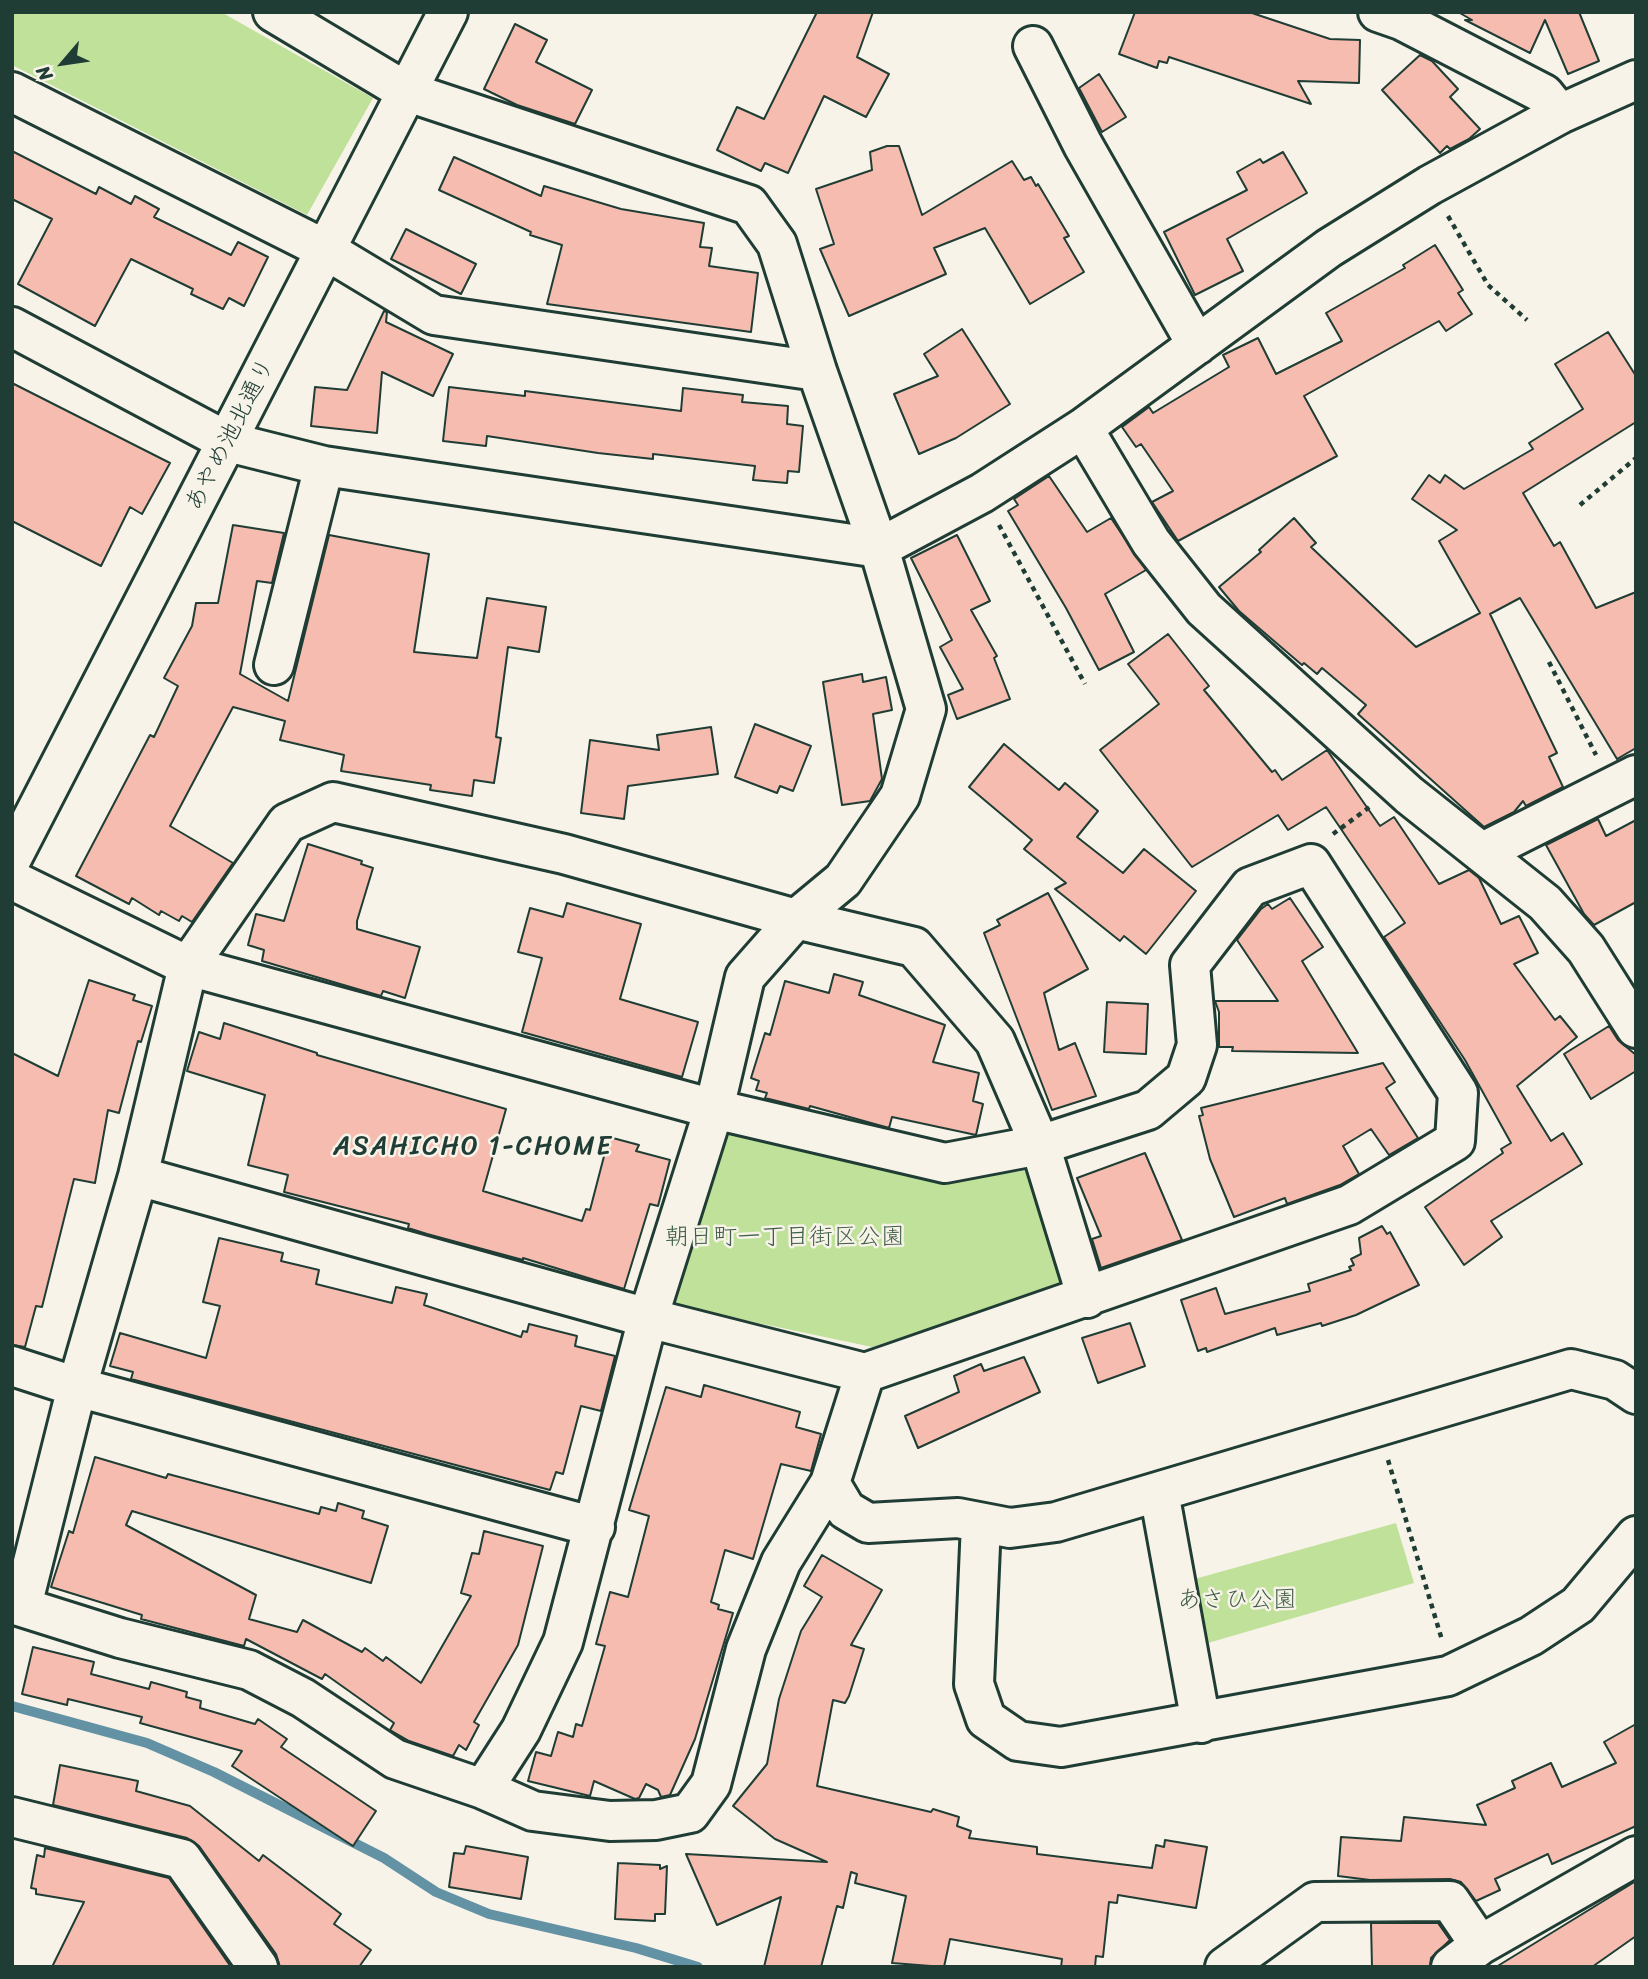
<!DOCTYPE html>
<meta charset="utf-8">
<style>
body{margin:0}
#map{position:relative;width:1648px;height:1979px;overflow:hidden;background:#f7f3e8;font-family:Sriracha,sans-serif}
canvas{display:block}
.frame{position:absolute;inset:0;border:14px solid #1f3d34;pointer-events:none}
.north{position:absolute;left:28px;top:28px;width:70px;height:70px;-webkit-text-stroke:5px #f7f3e8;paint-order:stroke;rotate:241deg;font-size:19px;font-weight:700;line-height:28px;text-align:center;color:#1f3d34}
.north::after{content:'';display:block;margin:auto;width:24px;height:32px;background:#1f3d34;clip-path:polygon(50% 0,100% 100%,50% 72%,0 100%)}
</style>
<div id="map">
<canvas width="1648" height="1979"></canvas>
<div class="frame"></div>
<div class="north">N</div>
</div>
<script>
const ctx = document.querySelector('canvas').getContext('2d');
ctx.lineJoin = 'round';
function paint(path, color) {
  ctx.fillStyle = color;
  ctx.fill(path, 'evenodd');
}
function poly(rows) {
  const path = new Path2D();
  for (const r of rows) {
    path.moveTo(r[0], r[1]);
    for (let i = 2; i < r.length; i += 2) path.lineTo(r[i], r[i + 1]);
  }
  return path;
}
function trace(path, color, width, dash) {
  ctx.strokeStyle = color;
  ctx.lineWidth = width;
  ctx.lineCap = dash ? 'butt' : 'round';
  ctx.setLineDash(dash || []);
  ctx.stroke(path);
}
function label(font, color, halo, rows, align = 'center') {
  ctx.font = font + ' Sriracha,"Klee One",sans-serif';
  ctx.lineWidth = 5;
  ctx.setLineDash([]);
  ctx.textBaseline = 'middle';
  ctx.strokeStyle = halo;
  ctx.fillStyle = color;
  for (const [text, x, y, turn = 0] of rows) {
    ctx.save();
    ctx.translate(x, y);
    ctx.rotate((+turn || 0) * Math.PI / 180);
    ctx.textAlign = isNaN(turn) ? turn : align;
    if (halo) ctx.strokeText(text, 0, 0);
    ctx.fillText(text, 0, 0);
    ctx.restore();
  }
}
const green = poly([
 [12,12,221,12,373,98,307,215,12,65],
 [722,1131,942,1182,1030,1170,1066,1284,872,1347,673,1305],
 [1396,1523,1414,1583,1201,1645,1191,1580]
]);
const stream = poly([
 [12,1706,147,1743,214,1772,384,1858,436,1892,489,1914,636,1948,698,1967]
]);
const building = poly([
 [817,12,873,12,857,57,889,74,866,117,824,96,788,173,765,163,761,171,717,150,737,107,764,119,817,12],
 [1135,12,1249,12,1330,39,1360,40,1359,83,1298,81,1311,104,1169,57,1167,63,1159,61,1157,68,1119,54,1135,12],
 [1458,12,1579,12,1599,61,1568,74,1545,20,1530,53,1465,20,1472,20,1458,12],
 [515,24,547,40,536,62,592,90,575,124,517,105,484,89,515,24],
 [1420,55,1432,61,1458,89,1450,97,1480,129,1469,139,1450,149,1447,146,1440,153,1382,90,1420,55],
 [1099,74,1126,117,1102,132,1079,88,1099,74],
 [887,146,899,146,922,215,1012,161,1024,180,1031,177,1036,186,1038,184,1069,236,1064,238,1084,272,1030,304,985,228,934,248,946,274,849,316,820,249,834,244,816,189,872,170,870,152,887,146],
 [12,151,96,194,99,187,131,204,135,196,159,209,154,217,231,255,238,242,268,257,244,306,229,298,223,309,191,294,193,289,131,259,95,326,18,284,52,219,12,199,12,151],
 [1283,152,1307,193,1227,239,1243,271,1195,295,1164,232,1247,190,1237,172,1260,159,1263,163,1283,152],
 [454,157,541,196,544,186,621,209,704,223,700,247,712,248,709,266,758,273,751,332,547,304,562,245,530,235,531,232,439,190,454,157],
 [406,229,476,264,461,294,391,259,406,229],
 [1435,245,1463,290,1458,293,1472,314,1446,331,1439,321,1304,396,1337,456,1178,541,1152,502,1173,491,1141,444,1136,447,1122,427,1149,407,1153,413,1229,367,1223,355,1258,338,1276,374,1342,341,1326,313,1405,268,1403,265,1435,245],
 [384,311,387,312,386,322,453,354,433,396,382,372,377,433,311,426,315,387,347,390,384,311],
 [962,329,1010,404,956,438,919,454,894,394,938,376,924,354,962,329],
 [1608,332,1636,376,1636,422,1523,493,1554,546,1560,542,1596,608,1636,592,1636,748,1617,759,1520,598,1490,614,1557,753,1549,757,1563,787,1526,806,1523,801,1514,812,1484,827,1358,714,1366,705,1322,668,1317,674,1304,663,1302,665,1239,611,1219,587,1261,552,1259,550,1294,518,1316,543,1311,547,1416,647,1480,613,1439,541,1457,530,1412,499,1429,475,1440,483,1445,475,1464,489,1533,449,1529,443,1583,409,1555,364,1608,332],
 [12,383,170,463,142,514,130,507,101,566,12,521,12,383],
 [449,387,525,396,525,391,681,411,683,388,743,395,742,402,788,406,787,424,803,426,799,472,788,471,787,483,753,480,755,466,653,454,653,459,598,453,487,436,486,446,443,441,449,387],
 [1049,476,1087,532,1111,518,1146,570,1105,594,1134,652,1099,670,1066,608,1008,511,1018,505,1014,499,1049,476],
 [233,525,284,533,272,583,257,581,240,674,288,701,329,535,429,554,414,652,477,658,487,598,546,607,539,652,508,647,496,737,501,738,494,783,474,780,472,796,430,790,431,785,341,771,344,755,280,740,285,721,233,707,170,826,233,863,192,922,182,916,179,921,161,911,159,915,132,898,129,904,76,876,150,735,154,737,178,686,164,678,192,626,196,603,218,603,233,525],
 [957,535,990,601,971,610,997,656,994,658,1010,699,957,719,948,695,963,689,940,647,952,640,911,558,957,535],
 [1168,634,1209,686,1204,690,1272,772,1275,770,1282,780,1327,750,1380,826,1394,817,1439,884,1469,870,1479,878,1501,924,1519,916,1538,953,1514,964,1555,1020,1560,1016,1577,1037,1517,1086,1551,1141,1563,1133,1582,1164,1491,1221,1502,1237,1464,1265,1425,1207,1503,1153,1501,1149,1511,1143,1465,1060,1384,937,1405,923,1326,807,1288,830,1278,815,1192,867,1100,750,1159,704,1128,664,1168,634],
 [862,674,863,682,886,677,892,710,873,714,882,779,870,801,842,805,823,682,862,674],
 [755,724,811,746,793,791,780,786,777,793,735,777,755,724],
 [711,727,718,774,628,786,624,819,581,813,590,740,659,750,657,735,711,727],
 [1004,744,1059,790,1065,783,1098,811,1077,837,1123,873,1144,849,1196,891,1146,954,1124,936,1120,941,1055,889,1066,883,1024,849,1032,840,969,787,1004,744],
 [1598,819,1606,836,1636,820,1636,902,1594,925,1584,914,1546,845,1598,819],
 [308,844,362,861,361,864,373,868,357,921,357,929,420,947,405,998,383,991,381,996,262,961,264,950,248,945,256,914,284,921,308,844],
 [1048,893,1088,969,1044,993,1059,1050,1075,1043,1096,1096,1052,1110,984,933,1000,925,997,920,1048,893],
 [1290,898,1323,947,1302,961,1358,1053,1232,1051,1233,1047,1219,1047,1219,1012,1215,1001,1278,1001,1237,940,1261,909,1268,904,1272,909,1290,898],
 [567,903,641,924,620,999,698,1022,682,1077,522,1032,542,958,518,952,530,908,563,917,567,903],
 [834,974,863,982,859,995,945,1025,933,1062,979,1073,973,1101,983,1104,976,1135,892,1117,889,1128,810,1106,809,1109,765,1098,767,1093,756,1090,759,1081,751,1078,765,1033,770,1035,785,981,829,993,834,974],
 [89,980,135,995,133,1000,152,1006,141,1042,138,1041,119,1113,108,1110,95,1183,74,1179,42,1307,36,1306,25,1347,12,1345,12,1053,58,1076,89,980],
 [1107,1002,1148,1004,1146,1054,1104,1052,1107,1002],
 [224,1023,317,1053,317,1055,506,1109,483,1191,582,1221,586,1209,590,1210,609,1137,639,1145,636,1151,670,1160,658,1206,650,1204,624,1289,523,1258,523,1260,427,1234,408,1228,409,1224,284,1192,288,1175,248,1165,265,1095,187,1071,199,1032,220,1039,224,1023],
 [1609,1026,1618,1040,1636,1055,1636,1071,1591,1099,1564,1054,1609,1026],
 [1383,1063,1395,1082,1386,1088,1418,1138,1389,1155,1371,1129,1343,1146,1359,1174,1340,1185,1287,1204,1285,1198,1234,1217,1210,1159,1199,1116,1203,1115,1201,1108,1383,1063],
 [1145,1153,1182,1240,1101,1268,1092,1239,1101,1236,1077,1178,1145,1153],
 [1382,1226,1387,1234,1390,1232,1419,1285,1356,1315,1322,1326,1321,1323,1277,1335,1275,1328,1207,1352,1206,1348,1198,1351,1181,1300,1216,1288,1225,1314,1310,1291,1308,1284,1351,1270,1349,1267,1354,1265,1351,1259,1361,1254,1359,1238,1382,1226],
 [219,1238,283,1253,281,1261,319,1270,316,1284,392,1303,396,1287,427,1294,424,1305,521,1337,523,1331,527,1332,529,1324,577,1336,575,1346,615,1356,601,1411,581,1406,563,1474,556,1472,550,1490,131,1379,133,1372,110,1366,120,1333,206,1358,220,1306,203,1302,219,1238],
 [1130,1323,1145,1366,1098,1383,1082,1338,1130,1323],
 [1024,1357,1040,1392,918,1448,905,1416,959,1392,954,1376,981,1364,984,1371,1024,1357],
 [704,1385,800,1412,796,1427,821,1434,811,1471,781,1464,753,1559,725,1550,711,1602,719,1605,718,1609,733,1613,695,1739,670,1795,661,1797,658,1790,646,1784,639,1798,635,1799,594,1781,590,1796,528,1781,536,1752,551,1756,558,1732,573,1737,576,1724,582,1726,605,1646,596,1644,610,1592,628,1597,649,1516,629,1510,666,1387,701,1397,704,1385],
 [95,1457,166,1478,168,1474,319,1514,321,1507,336,1511,338,1503,364,1511,362,1518,388,1526,371,1583,132,1511,126,1525,256,1595,249,1619,297,1632,303,1620,362,1652,365,1648,383,1661,386,1657,421,1683,471,1596,461,1593,472,1553,479,1554,484,1531,543,1546,518,1645,474,1722,479,1725,466,1750,459,1745,453,1756,409,1741,390,1730,394,1723,325,1674,322,1679,246,1639,244,1646,141,1619,142,1615,51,1587,69,1531,73,1533,95,1457],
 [822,1555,882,1590,851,1645,864,1649,849,1696,845,1703,833,1700,817,1786,931,1812,933,1809,959,1817,957,1826,971,1831,969,1838,1037,1847,1037,1854,1152,1868,1156,1845,1164,1847,1165,1840,1207,1847,1196,1908,1118,1895,1117,1903,1109,1902,1103,1957,1096,1956,1095,1967,1061,1967,1062,1959,950,1939,944,1967,892,1963,906,1896,855,1883,857,1874,851,1872,843,1908,837,1906,821,1967,764,1967,781,1897,717,1925,686,1854,827,1862,775,1839,733,1806,767,1764,779,1699,801,1631,822,1597,804,1586,822,1555],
 [33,1647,94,1662,91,1674,149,1689,151,1682,187,1692,186,1697,201,1701,200,1708,255,1724,258,1719,287,1739,281,1747,376,1811,353,1846,232,1766,242,1751,140,1723,142,1717,68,1699,67,1705,22,1694,33,1647],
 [1636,1724,1636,1826,1552,1864,1548,1854,1495,1879,1500,1890,1476,1901,1461,1882,1450,1879,1370,1880,1338,1876,1341,1837,1401,1841,1404,1817,1486,1825,1477,1805,1515,1788,1512,1781,1551,1763,1562,1787,1616,1763,1604,1742,1636,1724],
 [60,1765,138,1781,136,1791,190,1806,259,1861,263,1855,341,1914,334,1924,371,1950,359,1967,280,1967,276,1954,199,1846,187,1838,53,1805,60,1765],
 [466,1846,528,1857,521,1899,449,1887,454,1853,464,1854,466,1846],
 [45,1848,169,1878,231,1967,52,1967,84,1902,36,1894,36,1889,31,1888,37,1855,44,1857,45,1848],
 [618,1863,660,1865,660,1869,667,1866,665,1914,655,1914,655,1921,615,1919,618,1863],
 [1636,1881,1636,1936,1592,1967,1496,1967,1636,1881],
 [1371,1923,1438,1923,1450,1940,1431,1958,1430,1967,1372,1967,1371,1923]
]);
const path = poly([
 [1448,216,1488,285,1527,320],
 [1580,505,1636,458],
 [999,525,1085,684],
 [1549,662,1596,755],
 [1333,834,1371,806],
 [1388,1460,1442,1640]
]);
const street = poly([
 [273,12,405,91,749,205,777,244,817,371,879,548,926,709,900,796,843,880,796,919,745,977,714,1109,648,1318,563,1642,521,1730,483,1789],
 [1378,12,1401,20,1544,94,1560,114],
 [1033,46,1083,145,1197,345],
 [12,92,326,250,434,315,817,371],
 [12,327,228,442,324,466,879,548,982,493,1083,428,1329,248,1430,185,1560,114,1636,80],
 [1083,428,1151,542,1204,609,1409,795,1545,903,1586,949,1636,1028],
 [274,665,324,466],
 [1483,852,1636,775],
 [12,880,188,966,714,1109,945,1163,1040,1145,1148,1110,1186,1078,1197,1045,1190,965,1250,887,1311,864,1458,1093,1455,1141,1349,1205,865,1373,648,1318,138,1176],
 [12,1366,77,1387,595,1527],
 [830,1483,846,1510,868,1523,958,1518,1010,1528,1056,1522,1571,1369,1615,1380,1636,1394],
 [1159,1492,1201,1723],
 [981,1523,974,1684,986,1719,1018,1741,1061,1747,1448,1676,1531,1636,1578,1605,1636,1536],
 [12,1604,120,1638,249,1670,303,1698,395,1759,483,1789,533,1811,610,1821,656,1820,690,1813,711,1784,746,1649,781,1562,830,1483,865,1373],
 [22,1606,77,1387,138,1176,188,966,287,823,333,802,564,854,796,919,914,947,995,1041,1040,1145,1087,1298],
 [12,1817,182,1859,258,1967],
 [1225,1967,1315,1902,1450,1901,1480,1945,1636,1856],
 [1451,1967,1480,1945]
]);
const secondary = poly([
 [12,858,448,12]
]);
const streetNames = [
 ["あやめ池北通り",231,435,-63]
];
const parkNames = [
 ["朝日町一丁目街区公園",785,1238],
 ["あさひ公園",1237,1601]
];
const neighbourhoodNames = [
 ["ASAHICHO 1-CHOME",473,1147]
];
paint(green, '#c0e19a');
trace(stream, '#6292a4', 10);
paint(building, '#f6bcaf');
trace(building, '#1f3d34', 2);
trace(street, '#1f3d34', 44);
trace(secondary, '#1f3d34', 44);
trace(path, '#1f3d34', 4.5, [5, 5]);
trace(street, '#f7f3e8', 38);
trace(secondary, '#f7f3e8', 38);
label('24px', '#1f3d34', '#f7f3e8', streetNames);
label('24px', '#3f5e48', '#f7f3e8', parkNames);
ctx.letterSpacing = '2px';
label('26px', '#1f3d34', '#f7f3e8', neighbourhoodNames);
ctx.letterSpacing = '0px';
</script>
